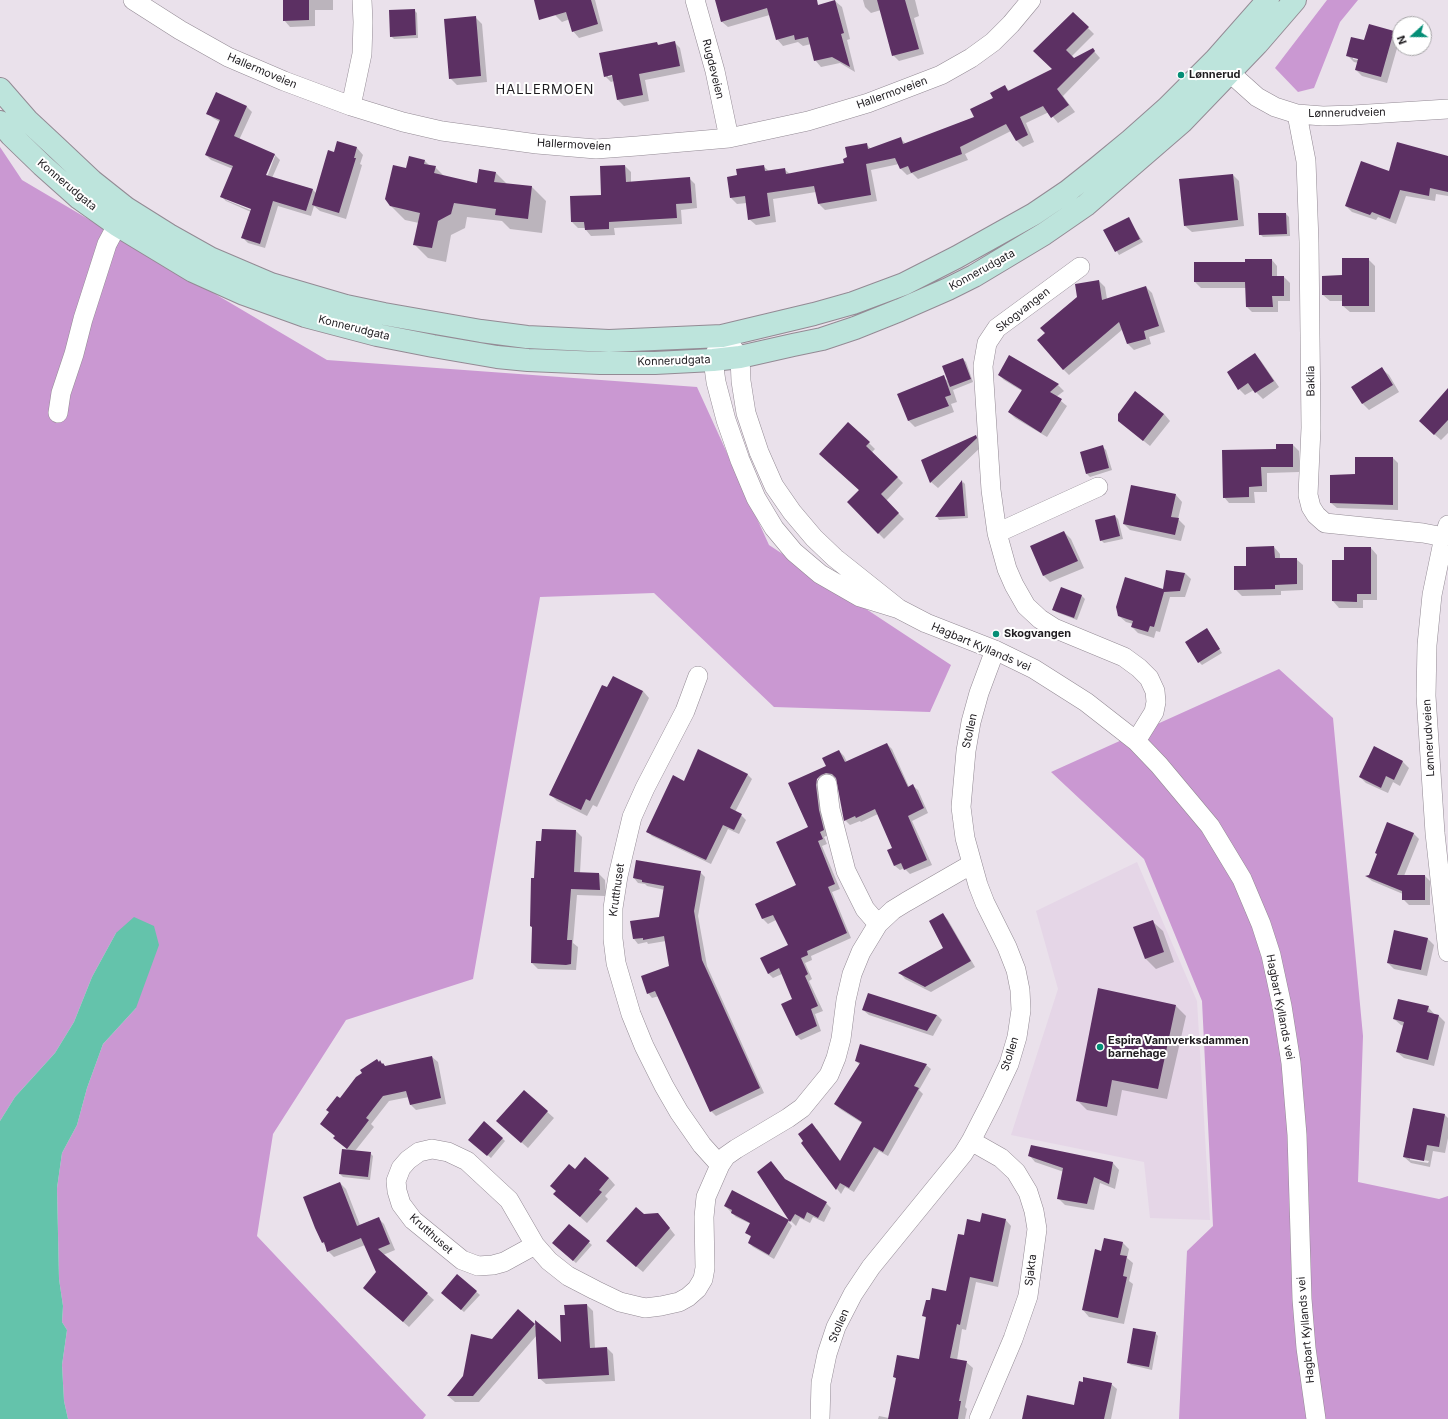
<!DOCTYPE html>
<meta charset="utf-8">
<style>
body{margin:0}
#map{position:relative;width:1448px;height:1419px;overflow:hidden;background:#eae1eb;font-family:Inter,sans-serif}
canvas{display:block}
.north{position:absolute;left:1392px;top:16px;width:40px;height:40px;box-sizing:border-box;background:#fff;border:1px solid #a5a4a6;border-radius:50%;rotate:249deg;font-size:11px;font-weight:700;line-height:16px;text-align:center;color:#1f1c20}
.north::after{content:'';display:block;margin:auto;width:14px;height:18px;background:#048e76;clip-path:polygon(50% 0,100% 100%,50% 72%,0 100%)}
</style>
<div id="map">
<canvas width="1448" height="1419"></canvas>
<div class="north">N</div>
</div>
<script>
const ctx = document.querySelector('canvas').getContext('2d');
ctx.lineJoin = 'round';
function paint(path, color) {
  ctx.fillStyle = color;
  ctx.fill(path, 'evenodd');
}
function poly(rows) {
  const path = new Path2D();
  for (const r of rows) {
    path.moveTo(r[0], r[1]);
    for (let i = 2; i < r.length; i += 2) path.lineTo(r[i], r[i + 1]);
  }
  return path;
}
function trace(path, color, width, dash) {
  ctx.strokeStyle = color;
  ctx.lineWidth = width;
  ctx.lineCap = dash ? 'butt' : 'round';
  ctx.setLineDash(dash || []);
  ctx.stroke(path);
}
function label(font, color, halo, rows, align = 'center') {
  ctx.font = font + ' Inter,sans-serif';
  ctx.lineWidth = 4;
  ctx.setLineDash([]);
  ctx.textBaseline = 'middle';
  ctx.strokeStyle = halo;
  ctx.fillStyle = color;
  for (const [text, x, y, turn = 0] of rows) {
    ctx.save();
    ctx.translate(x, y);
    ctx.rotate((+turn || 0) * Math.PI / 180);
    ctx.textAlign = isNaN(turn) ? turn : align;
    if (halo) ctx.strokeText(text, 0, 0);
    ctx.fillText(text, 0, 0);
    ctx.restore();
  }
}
const built = poly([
 [1137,862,1197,1001,1210,1220,1150,1218,1144,1162,1011,1135,1058,989,1036,911]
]);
const forest = poly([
 [1327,0,1358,0,1340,22,1314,88,1298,92,1275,68],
 [0,147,22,180,327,360,697,387,769,545,951,665,930,712,774,707,654,593,540,597,473,979,346,1020,273,1134,257,1236,426,1415,423,1419,68,1419,64,1401,62,1365,67,1330,62,1322,63,1306,59,1279,57,1188,62,1153,77,1125,87,1088,103,1044,136,1008,116,933,92,977,74,1022,55,1053,15,1097,0,1121],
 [1279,669,1333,718,1363,1036,1358,1182,1439,1199,1448,1196,1448,1419,1179,1419,1187,1251,1213,1226,1202,1001,1144,859,1051,772]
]);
const water = poly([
 [134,917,154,926,159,945,136,1008,103,1044,87,1088,77,1125,62,1153,57,1188,59,1279,63,1306,62,1322,67,1330,62,1365,64,1401,68,1419,0,1419,0,1121,15,1097,55,1053,74,1022,92,977,116,933]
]);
const shadow = poly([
 [284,0,333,0,333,10,315,10,315,26,290,27,284,20],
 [554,0,595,0,603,31,579,38,573,31,570,19,562,22,555,15],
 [716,0,784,0,787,10,728,27,721,21],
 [863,0,916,0,915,0,919,16,914,18,924,54,899,61,893,55,881,10,871,13,865,7],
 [835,1,842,7,850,39,847,40,855,72,840,63,821,67,815,60,811,44,803,46,798,42,783,46,777,39],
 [414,10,417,13,418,38,394,39,391,36],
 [1073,13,1094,34,1071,57,1074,59,1093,50,1100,58,1063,96,1075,112,1058,123,1049,112,1026,123,1034,142,1023,147,1017,141,1011,131,965,154,968,160,918,179,912,173,907,175,900,168,899,164,871,170,877,201,825,210,819,204,816,192,773,199,776,222,756,225,749,219,747,203,737,204,731,198,738,176,763,166,769,171,784,169,790,174,846,164,866,144,871,149,900,138,906,144,975,117,1005,87,1010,91,1053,69],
 [475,17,482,24,487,82,457,85,450,78],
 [1369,25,1394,32,1400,38,1387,83,1362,76,1356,70,1358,63,1354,62,1347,55,1364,41],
 [1353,57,1363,60,1362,61,1353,59],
 [674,42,680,48,685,72,645,80,649,101,624,106,618,100,614,81,611,82,605,76,656,43,659,45],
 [608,75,617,75,608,77],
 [216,94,247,107,252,112,239,140,275,155,280,160,272,178,312,189,316,193,334,153,357,148,363,155,360,164,362,165,346,219,320,211,314,206,311,216,278,206,265,248,248,243,243,238,251,212,226,201,221,196,233,169,211,160,206,155,220,122,213,118,208,113],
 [273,156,275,156,266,180,264,179],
 [226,198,256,210,255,212,226,200],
 [1448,157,1448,196,1436,194,1435,201,1406,196,1396,224,1378,217,1376,220,1352,212,1346,206],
 [425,161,430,166,435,167,445,177,478,185,495,172,507,184,532,187,546,201,542,233,510,229,502,221,467,217,465,228,451,235,446,262,428,258,414,244,419,223,405,220,391,206,406,169],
 [625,166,631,172,631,183,689,178,695,184,697,208,681,210,682,224,614,228,615,235,591,236,586,230,585,228,578,228,572,222,571,197,602,196],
 [1233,175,1239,181,1244,226,1192,232,1185,226],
 [1286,214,1289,217,1290,236,1263,237,1260,234],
 [1128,218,1143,242,1119,255,1105,231],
 [1368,259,1375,266,1375,312,1350,312,1343,306,1343,301,1330,301,1323,295,1343,276],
 [1272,260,1277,266,1277,277,1284,277,1290,283,1290,301,1278,301,1278,312,1252,312,1247,307,1247,288,1201,288,1195,282,1195,263,1246,263],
 [1099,281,1105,287,1107,299,1146,287,1152,293,1165,332,1149,337,1151,344,1134,350,1128,344,1123,329,1069,375,1063,369,1046,333],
 [1255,354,1261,361,1279,387,1263,399,1254,390,1245,395,1239,389],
 [1010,356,1058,385,1064,391,1056,397,1067,406,1047,437,1015,418,1009,412,1022,391,1004,380,999,375],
 [963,359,966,362,973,382,953,390,957,402,951,404,954,412,915,427,909,421,898,395,943,377,949,382],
 [1382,369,1389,375,1399,392,1369,410,1363,404,1352,387],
 [1448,403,1448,433,1441,440,1426,427],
 [1164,414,1170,421,1150,446,1119,421],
 [976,436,983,445,938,488,931,482,922,461],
 [869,443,875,449,872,452,903,483,886,501,904,519,884,539,848,502,860,491,826,459],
 [1293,445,1299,451,1299,472,1267,473,1267,492,1254,492,1255,503,1229,503,1224,497,1277,450],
 [1103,447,1106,450,1112,470,1090,477,1087,474,1081,453],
 [1393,458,1398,463,1398,510,1337,508,1331,503],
 [963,482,965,484,968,518,939,520,937,517],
 [1176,495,1182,502,1178,519,1185,526,1181,541,1130,530,1124,524],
 [1115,516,1118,519,1123,539,1104,543,1101,540],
 [1064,532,1071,539,1084,568,1050,582,1044,576,1031,547],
 [1274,547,1280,554,1280,559,1296,559,1303,565,1303,590,1281,591,1281,595,1242,596,1235,589,1247,567],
 [1371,548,1377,555,1377,600,1363,600,1363,608,1339,608,1333,601,1333,561,1345,561],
 [1185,573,1191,579,1185,597,1170,597,1160,632,1156,631,1154,638,1138,633,1132,627,1133,624,1126,622,1119,616,1164,590],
 [1061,588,1082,596,1085,599,1077,620,1056,612,1053,609],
 [1207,629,1222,653,1202,665,1199,662],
 [608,688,643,691,649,698,597,807,593,805,587,816,557,801,551,795],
 [887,744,892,749,909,787,913,786,918,790,928,813,912,821,932,865,910,874,904,868,900,870,895,866,894,848,878,814,861,822,860,821,850,825,845,820,837,779,831,778,828,835,824,837,827,844,822,846,840,889,832,892,851,938,811,956,812,960,805,963,812,979,809,981,823,1011,815,1014,821,1031,801,1040,796,1035,793,999,782,974,773,978,768,973,789,945,776,920,768,924,763,919,756,904,797,886,809,828,789,784,827,766,839,751,844,756,847,762],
 [819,776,821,776,815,784,813,783],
 [1374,747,1403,762,1409,768,1400,786,1393,782,1388,793,1366,783,1360,777],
 [747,774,752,779,735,812,741,815,746,820,739,834,728,829,711,864,652,836,647,831,684,782],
 [576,831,582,837,580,873,599,874,605,880,606,896,577,895,573,943,578,947,576,970,538,969,532,963,533,929,531,926,535,879],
 [1413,833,1419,839,1404,876,1425,876,1430,881,1430,905,1409,905,1403,899,1403,894,1372,881,1367,877],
 [700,872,705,877,698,916,707,966,764,1093,716,1116,711,1111,659,996,652,998,648,993,670,967,666,941,648,944,647,942,638,944,634,939,631,922,660,918,665,890,647,886,645,884,638,883,634,878],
 [943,914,948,920,975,967,931,992,905,979,900,973,944,948],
 [1153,922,1163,931,1174,962,1156,969,1146,959],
 [1427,938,1434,945,1427,976,1394,969,1388,963],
 [1176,1006,1186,1016,1167,1099,1122,1090,1117,1116,1087,1110,1077,1100],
 [1428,1007,1435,1015,1439,1016,1445,1022,1434,1066,1404,1058,1397,1052,1404,1026,1401,1025,1394,1019],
 [863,1010,937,1015,942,1020,933,1036,869,1015],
 [432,1057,438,1062,446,1104,416,1110,411,1105,409,1097,389,1101,371,1124,374,1127,355,1151,370,1153,373,1156,370,1180,343,1177,340,1174,349,1151,335,1138,340,1099,380,1062,386,1067],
 [856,1061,926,1065,931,1069,919,1090,923,1094,888,1156,879,1151,854,1192,845,1187,841,1194,802,1143,817,1129,840,1161,862,1123,840,1109,835,1104,860,1065],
 [524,1091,554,1118,528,1148,504,1127],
 [1414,1109,1445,1115,1448,1118,1448,1138,1445,1153,1433,1151,1430,1167,1411,1163,1404,1157],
 [1410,1158,1429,1161,1428,1163,1410,1160],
 [502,1138,505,1141,491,1158,473,1143],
 [1031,1146,1113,1163,1119,1170,1115,1189,1100,1183,1094,1210,1065,1205,1058,1198,1064,1172,1035,1162,1029,1155],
 [771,1162,787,1182,826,1203,831,1208,824,1222,813,1217,810,1223,800,1218,796,1226,791,1221,759,1172],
 [575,1170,609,1178,615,1185,605,1196,608,1199,587,1223,561,1200],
 [340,1183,346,1189,360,1225,378,1218,384,1224,395,1250,383,1255,434,1300,409,1327,370,1293,377,1273,365,1245,334,1257,328,1251,326,1246,323,1243],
 [725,1206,788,1221,792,1226,774,1259,753,1247,749,1243,752,1238,746,1232,751,1224,736,1217],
 [644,1215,664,1221,675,1235,643,1272,614,1248],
 [1005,1219,1011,1226,998,1287,976,1282,966,1330,962,1329,957,1360,966,1362,973,1368,965,1407,967,1409,965,1419,878,1419,879,1416,889,1418,897,1379,894,1377,919,1360,927,1319,924,1316,930,1301,946,1292,965,1236,981,1223],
 [569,1225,592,1245,576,1263,557,1246],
 [1123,1243,1129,1249,1127,1258,1133,1263,1129,1281,1133,1284,1124,1324,1089,1317,1083,1310,1102,1252],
 [457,1275,480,1295,464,1312,445,1296],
 [587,1305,593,1311,595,1348,607,1348,613,1354,615,1381,546,1384,539,1378,537,1335,479,1402,455,1402,448,1396,493,1340,534,1325,562,1344,566,1315],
 [1155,1333,1158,1336,1152,1370,1131,1365,1128,1362],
 [1111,1384,1117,1389,1111,1419,1023,1419,1075,1406]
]);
const building = poly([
 [283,0,309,0,309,20,283,21],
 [534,0,591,0,598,24,572,32,566,12,539,20],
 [715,0,817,0,818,5,835,0,844,33,841,34,850,67,832,57,814,61,808,37,795,40,794,35,776,40,767,8,721,22],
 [877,0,905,0,919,49,892,56],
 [415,9,416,35,390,37,389,10],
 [1073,12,1089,27,1066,50,1074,58,1093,48,1095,51,1057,89,1069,105,1051,118,1043,106,1020,117,1028,135,1016,141,1006,124,960,147,962,154,911,173,908,166,900,169,895,158,866,164,871,195,818,204,814,186,767,193,770,216,748,220,745,196,730,198,727,177,737,175,736,169,764,165,765,171,785,168,786,174,844,163,843,159,847,157,845,147,867,143,868,149,901,137,903,144,974,117,970,109,993,98,990,93,1005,85,1008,91,1052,69,1033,51],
 [476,16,481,76,449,79,444,19],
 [1369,24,1394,31,1381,77,1355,70,1358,59,1346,56,1351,37,1364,40],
 [675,41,680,66,639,74,643,95,617,100,612,75,604,77,599,53,657,42,658,45],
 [216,92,247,106,234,136,275,154,266,175,313,189,306,211,273,201,260,244,241,238,251,209,220,197,233,166,205,155,220,120,206,114],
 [337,141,357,147,354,158,356,158,339,213,312,205,328,150,334,152],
 [1397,142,1448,156,1448,192,1430,188,1429,196,1400,190,1390,219,1372,212,1370,215,1345,206,1361,161,1389,171],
 [409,156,425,160,424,164,436,166,434,173,477,183,479,169,496,172,494,182,532,186,528,219,495,215,496,209,454,203,451,214,438,221,432,248,413,245,420,213,390,206,385,199,393,165,406,168],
 [625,165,626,182,690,177,692,203,676,204,677,218,609,222,609,229,585,230,584,222,571,222,570,196,601,195,600,166],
 [1233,174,1238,220,1184,226,1179,179],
 [1258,213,1286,213,1287,234,1259,235],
 [1129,217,1140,239,1115,252,1103,230],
 [1342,258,1369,258,1369,306,1342,306,1342,295,1322,295,1322,276,1342,275],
 [1245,259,1272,259,1272,276,1284,276,1284,296,1272,296,1273,307,1246,307,1245,282,1194,282,1194,262,1245,262],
 [1099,280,1102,300,1146,286,1159,326,1144,331,1146,339,1127,344,1119,322,1063,370,1037,340,1045,333,1040,328,1077,297,1075,284],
 [1255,353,1274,381,1255,393,1248,383,1238,390,1227,372],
 [1009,355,1059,384,1050,392,1062,399,1041,433,1008,412,1022,390,998,375],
 [963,358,971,379,950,387,942,366],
 [1382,367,1393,385,1362,404,1351,387],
 [944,375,951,395,945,397,949,406,908,421,897,394],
 [1448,388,1448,420,1434,435,1419,421],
 [1135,391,1164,414,1143,441,1118,421,1118,414],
 [848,422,870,442,866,446,898,477,881,494,899,513,878,534,847,502,859,490,819,454],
 [976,435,977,438,930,483,921,460],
 [1276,444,1293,444,1293,467,1261,467,1262,486,1249,487,1249,497,1223,498,1222,450,1276,449],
 [1103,445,1109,468,1086,474,1080,452],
 [1355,457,1393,457,1393,505,1330,503,1330,475,1355,474],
 [962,480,965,516,935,517],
 [1131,485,1176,494,1171,517,1179,518,1175,535,1123,524],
 [1115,515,1120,536,1100,541,1095,520],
 [1064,531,1078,561,1043,576,1030,546],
 [1274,546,1275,558,1297,558,1297,584,1275,585,1275,589,1234,590,1234,566,1246,566,1246,547],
 [1344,547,1371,547,1371,594,1357,594,1357,602,1332,601,1332,560,1344,560],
 [1166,570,1185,573,1180,591,1164,592,1154,627,1150,626,1148,632,1131,627,1133,621,1118,616,1116,607,1125,577,1163,589],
 [1061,587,1082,595,1074,618,1052,610],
 [1207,628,1220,649,1198,663,1185,642],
 [613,676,643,691,590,801,586,799,581,810,549,795,602,685,607,687],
 [887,743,908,787,913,784,924,808,908,816,927,860,904,870,901,863,894,866,887,850,892,848,875,809,856,818,855,816,844,821,836,778,832,774,826,773,821,775,817,779,816,785,819,810,824,830,820,832,823,839,818,841,835,884,828,887,847,933,807,951,808,955,801,958,808,974,805,976,818,1006,811,1009,817,1026,796,1036,781,1004,792,999,779,968,768,974,760,958,788,945,773,915,762,919,755,904,796,885,776,842,808,827,788,783,826,766,822,758,839,750,845,762],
 [1374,746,1403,761,1394,780,1386,776,1381,788,1359,777],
 [698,749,748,774,730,808,742,814,734,830,723,825,706,860,646,832,673,775,684,781],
 [1387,822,1414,833,1397,875,1425,875,1425,900,1402,900,1402,891,1365,876,1369,875,1377,854,1375,853],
 [542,829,576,830,574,872,599,873,600,890,571,889,567,940,572,940,571,964,566,965,531,963,532,927,530,926,531,878,534,878,536,841,541,841],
 [636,860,701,871,694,911,702,960,760,1088,710,1112,655,991,647,994,641,976,669,966,664,936,643,940,643,938,633,939,630,921,659,917,664,886,642,882,642,880,633,878],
 [943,913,971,961,925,987,898,973,943,948,929,921],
 [1153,920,1164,952,1145,959,1133,927],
 [1394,930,1428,938,1421,970,1387,963],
 [1098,988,1176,1005,1158,1089,1112,1080,1107,1107,1076,1101],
 [868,993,937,1015,927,1031,862,1010],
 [1398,999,1429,1006,1427,1012,1439,1015,1428,1060,1396,1052,1404,1022,1393,1019],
 [860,1044,927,1064,914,1086,919,1088,883,1152,874,1147,849,1188,840,1183,836,1190,801,1143,803,1141,798,1134,812,1123,840,1161,862,1122,834,1104,860,1063,855,1061],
 [432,1056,441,1098,410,1105,406,1091,383,1096,366,1118,369,1120,347,1149,333,1138,335,1136,320,1124,329,1112,326,1110,337,1096,340,1098,356,1077,362,1073,360,1070,377,1059,379,1062,380,1060,382,1064,383,1063,385,1066],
 [524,1090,548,1111,521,1143,496,1121],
 [1413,1108,1445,1114,1439,1147,1427,1145,1424,1161,1403,1157],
 [484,1121,503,1138,487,1156,468,1140],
 [1031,1145,1113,1162,1109,1184,1094,1177,1087,1204,1057,1199,1063,1168,1028,1156],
 [342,1149,371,1152,368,1177,339,1174],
 [585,1157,609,1178,599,1190,602,1192,580,1217,553,1194,556,1191,550,1186,569,1164,575,1169],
 [771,1161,785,1179,827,1202,818,1218,807,1212,804,1219,795,1214,790,1222,757,1172],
 [340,1182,357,1226,379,1217,390,1244,378,1249,428,1293,403,1322,363,1288,376,1272,361,1238,327,1252,324,1242,322,1243,315,1228,303,1197],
 [732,1190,789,1220,769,1255,748,1243,751,1236,745,1233,750,1223,731,1213,732,1210,724,1206],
 [636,1207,644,1214,658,1213,670,1228,636,1267,606,1241],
 [982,1213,1006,1219,993,1282,970,1277,960,1325,957,1324,950,1358,967,1361,959,1401,961,1401,958,1419,888,1419,896,1378,893,1377,897,1355,919,1359,926,1317,922,1316,926,1300,930,1300,932,1288,946,1291,958,1234,964,1235,967,1219,980,1222],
 [569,1224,590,1241,573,1261,552,1243],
 [1104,1238,1123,1242,1120,1255,1127,1256,1123,1276,1127,1277,1118,1318,1082,1310,1095,1249,1101,1251],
 [457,1274,477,1291,461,1310,441,1293],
 [587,1304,590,1348,607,1347,609,1375,538,1379,535,1320,561,1342,560,1315,565,1315,564,1305],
 [518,1309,535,1324,473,1396,447,1396,463,1376,471,1334,492,1339],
 [1133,1328,1156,1332,1149,1367,1127,1363],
 [1083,1377,1112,1383,1104,1419,1022,1419,1027,1395,1074,1405,1079,1381,1083,1382]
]);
const minor = poly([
 [133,0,180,30,228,57,284,81,351,106,403,122,442,131,537,144,596,149,637,146,729,138,808,121,868,103,941,75,971,58,993,42,1011,24,1031,0],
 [695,0,715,71,729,138],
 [1219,63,1257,97,1275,107,1297,114,1323,116,1353,115,1448,109],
 [351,106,362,54,363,22,362,0],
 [1297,114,1306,161,1309,242,1311,428,1308,495,1311,507,1316,515,1325,523,1423,533,1444,537],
 [1080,267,997,328,987,343,983,366,991,490,997,533,1007,569,1014,585,1026,606,1040,619,1054,628,1124,657,1139,668,1149,678,1155,691,1156,702,1154,712,1136,741],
 [58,413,61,393,74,354,83,319,107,244,124,212],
 [1448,525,1444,537,1432,595,1427,645,1426,696,1435,833,1448,952],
 [997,533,1098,487],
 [899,609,835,558,814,538,792,512,774,486,759,452,746,413,741,381,740,357,722,336,713,360,716,382,726,420,740,460,756,498,774,528,794,552,820,574,860,597,899,609,926,623,995,650,1034,669,1086,702,1136,741,1159,765,1210,826,1242,879,1261,924,1271,955,1282,1006,1291,1063,1297,1135,1302,1299,1306,1348,1316,1419],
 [698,676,685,711,645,788,632,817,618,876,613,908,613,939,616,963,631,1014,644,1046,664,1086,679,1112,702,1145,720,1165],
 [827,784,830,809,846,871,865,909,878,924],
 [971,1141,1001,1158,1016,1172,1028,1192,1034,1211,1037,1229,1028,1296,1013,1339,979,1419],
 [535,1245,504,1262,493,1265,478,1266,462,1260,413,1220,401,1204,397,1191,396,1181,401,1168,408,1160,419,1152,432,1149,448,1152,467,1161,509,1200,535,1245,549,1261,568,1276,595,1290,620,1302,645,1308,661,1306,679,1302,688,1297,697,1289,703,1279,705,1268,704,1217,706,1197,720,1165,726,1156,736,1149,788,1118,802,1108,829,1075,836,1058,841,1039,846,1000,852,974,861,952,878,924,893,910,906,902,972,864],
 [820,1419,821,1383,827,1354,836,1327,853,1294,871,1267,963,1154,971,1141,992,1100,1009,1064,1017,1037,1021,1010,1020,990,1016,970,1007,947,985,903,978,885,965,838,961,807,966,751,971,722,979,693,995,650]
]);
const secondary = poly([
 [0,89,27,120,56,147,92,181,126,208,169,235,210,258,271,284,346,306,384,314,481,331,527,337,609,341,722,336,814,314,853,303,904,284,957,257,1034,214,1068,191,1097,168,1131,140,1167,108,1216,59,1268,0],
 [0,122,11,135,42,165,79,198,117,225,193,271,244,294,305,316,377,335,433,346,497,357,528,360,600,363,655,363,713,360,740,357,793,345,822,339,855,328,900,310,948,289,974,276,1044,234,1086,205,1182,122,1257,44,1295,0]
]);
const markers = [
 [1181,75,4,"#048e76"],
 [996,634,4,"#048e76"],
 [1100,1047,4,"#048e76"]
];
const streetNames = [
 ["Rugdeveien",713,69,76],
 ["Hallermoveien",262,71,23],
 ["Hallermoveien",892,93,-20],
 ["Lønnerudveien",1347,113,-1],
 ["Hallermoveien",574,145,3],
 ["Konnerudgata",67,185,40],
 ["Konnerudgata",982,270,-29],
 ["Skogvangen",1023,310,-38],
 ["Konnerudgata",354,328,14],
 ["Konnerudgata",674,361,-2],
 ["Baklia",1311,381,-91],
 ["Hagbart Kyllands vei",981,647,23],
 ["Stollen",970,731,-78],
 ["Lønnerudveien",1429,738,-93],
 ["Krutthuset",617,890,-82],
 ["Hagbart Kyllands vei",1280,1007,79],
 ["Stollen",1010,1054,-72],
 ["Krutthuset",431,1234,42],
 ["Sjakta",1031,1270,-83],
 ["Stollen",839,1326,-67],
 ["Hagbart Kyllands vei",1306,1330,-95]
];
const poiNames = [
 ["Lønnerud",1189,75],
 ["Skogvangen",1004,634],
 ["Espira Vannverksdammen",1108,1041],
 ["barnehage",1108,1054]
];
const quarterNames = [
 ["HALLERMOEN",545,90]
];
paint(built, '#e5d6e7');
paint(forest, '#ca98d2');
paint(water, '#64c3ab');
paint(shadow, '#0003');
paint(building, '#5c3063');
trace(minor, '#938a94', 20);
trace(secondary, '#938a94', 24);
trace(minor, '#fff', 19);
trace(secondary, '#bde4dc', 22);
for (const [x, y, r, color] of markers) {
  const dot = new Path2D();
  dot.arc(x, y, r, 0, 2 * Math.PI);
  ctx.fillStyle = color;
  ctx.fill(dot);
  trace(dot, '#fff', 1.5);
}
label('11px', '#1f1c20', '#fff', streetNames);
label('bold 11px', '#1f1c20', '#fff', poiNames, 'left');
ctx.letterSpacing = '1px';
label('13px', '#1f1c20', '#fff', quarterNames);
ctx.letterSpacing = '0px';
</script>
